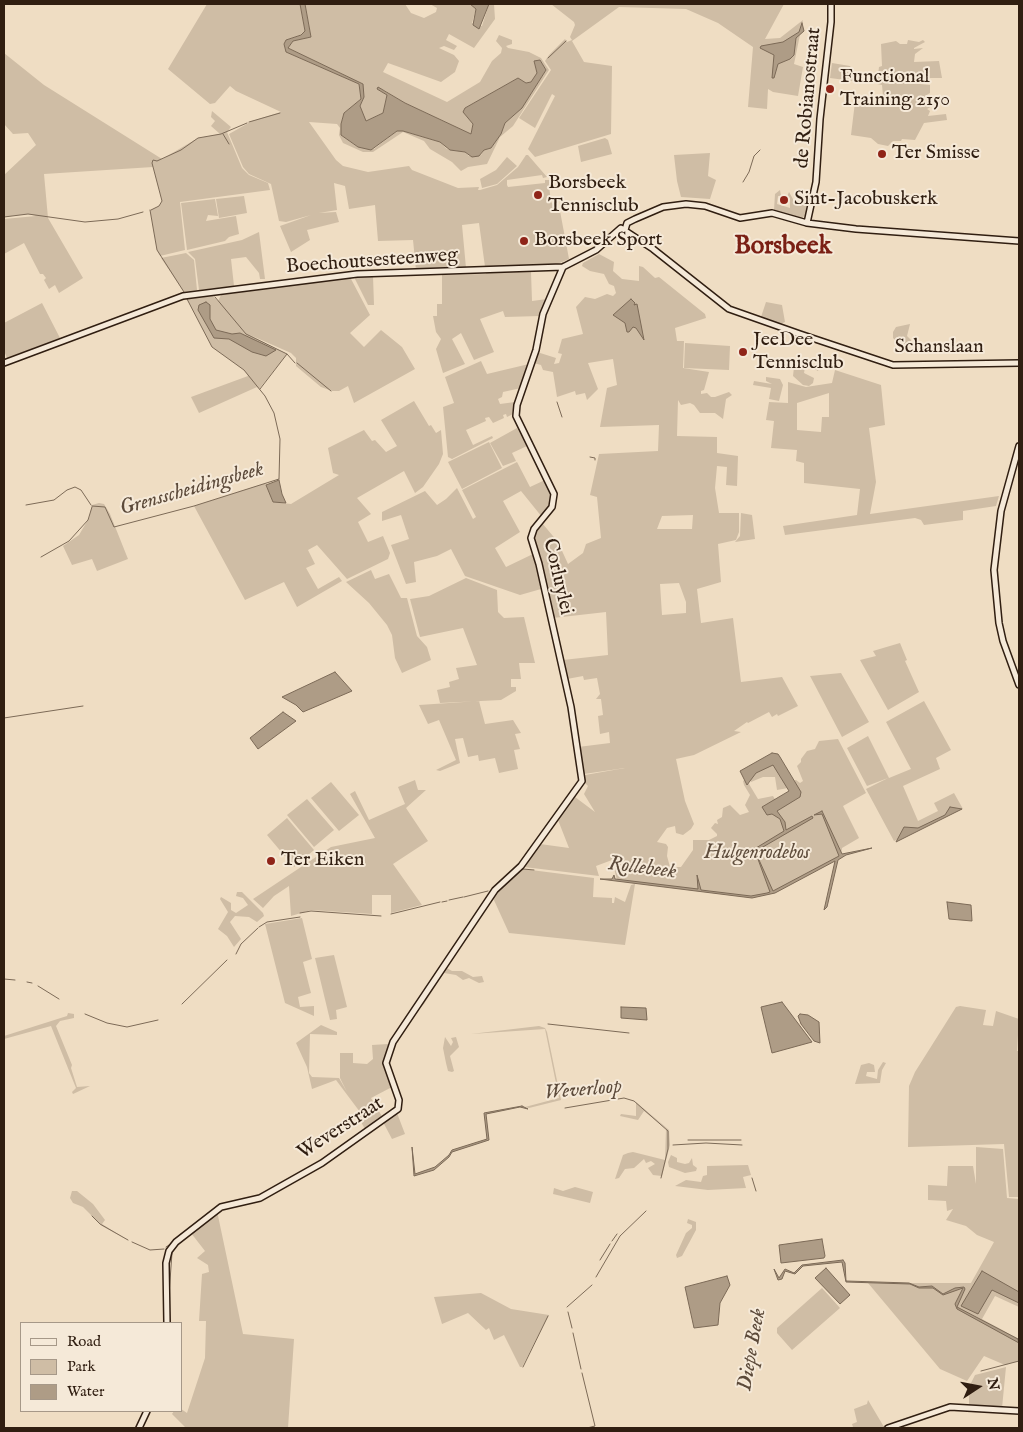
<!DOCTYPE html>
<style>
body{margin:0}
#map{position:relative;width:1023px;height:1432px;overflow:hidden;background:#efddc3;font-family:"IM FELL English",serif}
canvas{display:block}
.frame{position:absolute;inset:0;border:5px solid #301e11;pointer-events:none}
.legend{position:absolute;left:20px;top:1322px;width:162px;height:90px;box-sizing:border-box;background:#f5e9d8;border:1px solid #a69888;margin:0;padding:6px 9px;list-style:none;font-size:15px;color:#301e11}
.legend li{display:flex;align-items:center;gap:10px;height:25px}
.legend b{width:25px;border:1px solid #a69888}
.north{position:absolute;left:953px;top:1362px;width:50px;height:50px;-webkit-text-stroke:4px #f5e9d8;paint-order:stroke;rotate:79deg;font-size:14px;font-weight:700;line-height:20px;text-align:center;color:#301e11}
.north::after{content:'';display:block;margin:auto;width:18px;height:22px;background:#301e11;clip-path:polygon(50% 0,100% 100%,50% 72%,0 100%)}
</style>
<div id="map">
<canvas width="1023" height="1432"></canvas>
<div class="frame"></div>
<ul class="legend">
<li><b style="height:6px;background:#f5e9d8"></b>Road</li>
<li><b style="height:14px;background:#cfbda5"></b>Park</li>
<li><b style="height:14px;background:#ae9c86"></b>Water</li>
</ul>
<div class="north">N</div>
</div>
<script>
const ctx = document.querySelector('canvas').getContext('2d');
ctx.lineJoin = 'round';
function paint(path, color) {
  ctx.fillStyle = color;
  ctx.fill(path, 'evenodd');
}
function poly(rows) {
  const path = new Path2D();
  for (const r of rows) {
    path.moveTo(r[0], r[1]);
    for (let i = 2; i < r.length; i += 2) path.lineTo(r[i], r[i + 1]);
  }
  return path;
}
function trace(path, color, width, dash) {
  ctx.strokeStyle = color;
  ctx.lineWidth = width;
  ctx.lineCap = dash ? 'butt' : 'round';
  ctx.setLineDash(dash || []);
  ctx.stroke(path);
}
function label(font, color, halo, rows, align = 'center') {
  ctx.font = font + ' "IM FELL English",serif';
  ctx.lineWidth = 4;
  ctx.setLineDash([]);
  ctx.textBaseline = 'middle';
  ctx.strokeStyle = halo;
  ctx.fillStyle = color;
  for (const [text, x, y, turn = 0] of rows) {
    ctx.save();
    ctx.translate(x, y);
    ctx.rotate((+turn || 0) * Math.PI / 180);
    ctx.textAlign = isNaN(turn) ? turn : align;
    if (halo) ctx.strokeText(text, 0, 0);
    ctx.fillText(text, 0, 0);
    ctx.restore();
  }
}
const green = poly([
 [207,4,300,4,305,31,300,35,286,40,284,44,286,52,359,84,361,99,344,113,341,124,341,135,356,146,374,149,397,131,403,131,440,142,447,149,465,152,469,156,481,155,484,150,491,148,502,131,505,123,523,106,546,70,540,60,534,62,537,73,531,82,526,83,518,78,465,108,465,114,473,124,471,134,405,103,384,90,377,89,387,95,383,113,365,121,360,106,363,100,363,84,288,48,293,41,311,37,305,4,405,4,411,13,424,18,436,12,437,8,430,4,470,4,476,9,472,23,482,26,489,4,494,4,495,19,474,48,449,34,446,40,457,46,454,50,444,46,439,48,454,55,459,61,455,72,441,82,388,63,383,72,447,102,480,82,492,61,501,53,502,48,496,41,499,35,512,40,512,44,506,46,508,48,529,52,541,58,549,70,513,126,500,137,487,164,468,167,461,171,452,162,430,149,424,141,403,132,373,152,363,152,343,143,339,135,340,128,337,124,309,122,336,160,343,166,368,172,409,166,412,170,458,188,479,187,478,190,480,190,497,185,518,167,526,155,528,155,547,177,543,178,542,175,507,180,507,185,508,187,545,183,545,180,550,180,553,183,549,186,551,202,560,211,569,259,555,265,535,265,531,272,532,301,547,299,540,316,505,317,503,311,480,319,494,352,474,360,461,333,452,339,465,364,443,373,436,349,441,339,436,332,433,316,437,316,437,304,442,304,442,275,486,274,479,223,462,225,466,268,416,270,413,240,378,241,375,205,349,209,345,186,334,183,337,210,319,213,336,212,339,222,307,230,310,240,291,252,280,226,311,215,286,222,279,221,271,184,249,174,243,167,229,134,252,121,281,112,236,91,230,86,215,103,210,104,168,69],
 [551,4,784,4,765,39,780,38,803,20,794,64,803,67,798,96,773,92,768,89,767,109,748,107,753,47,718,23,686,9,619,7,572,41,584,62,612,66,611,134,535,157,528,149,555,96,552,94,535,128,519,118,551,70,545,61,549,55,565,39,567,42,572,40,570,37,575,25,574,22],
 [908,40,919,42,923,40,925,42,914,48,914,49,923,48,915,54,914,62,939,61,942,78,910,78,910,83,930,85,930,93,925,96,925,101,934,105,927,109,930,111,928,116,946,114,947,120,924,123,915,140,902,139,901,141,893,141,888,146,878,144,871,138,851,135,855,102,884,107,882,85,877,84,879,67,882,66,881,44,896,41,900,44,907,44],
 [4,53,44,85,162,159,198,138,220,134,211,126,215,121,211,117,212,111,231,127,227,132,242,168,249,175,268,183,270,190,180,202,185,250,160,256,157,250,150,210,159,206,162,201,153,167,44,174,48,218,83,278,59,293,55,285,49,289,44,280,46,278,43,274,40,274,24,243,4,254,4,219,36,216,28,214,4,217,4,175,36,145,28,133,13,134,4,124],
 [832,63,850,66,855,74,853,81,830,78],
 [605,138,608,140,612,154,581,162,578,146],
 [710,153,708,176,716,180,710,199,681,197,677,181,674,155],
 [507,157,517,166,497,184,482,188,480,179,496,170],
 [780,190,781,196,778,196,777,204,790,208,790,198,787,197,789,192,794,201,809,203,805,216,801,218,774,210,775,194],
 [244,196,247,213,219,218,216,199],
 [215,199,218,216,208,215,206,221,236,216,239,234,229,237,225,241,187,250,181,203],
 [259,232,265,279,260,279,259,273,246,257,231,259,234,286,199,290,195,259,188,252,242,240],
 [186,253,194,260,197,290,184,292,161,258],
 [599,254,614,262,613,271,622,279,639,281,639,266,643,267,655,278,659,277,705,314,706,318,675,328,677,341,684,341,683,368,709,372,704,390,701,391,701,394,707,393,711,397,715,397,729,392,732,395,726,399,723,419,715,413,700,413,694,405,690,403,681,405,678,400,677,436,717,437,717,453,738,456,737,486,726,485,727,467,717,466,715,488,719,513,739,513,739,532,736,540,718,544,721,582,697,589,701,623,733,618,741,682,782,677,798,706,778,716,777,714,772,717,769,712,748,723,747,722,734,731,741,732,694,755,676,759,685,801,694,824,691,829,683,835,676,833,675,826,667,828,657,842,666,844,668,847,667,856,670,867,681,867,693,850,693,840,709,840,717,836,717,834,711,828,715,823,718,824,717,820,722,817,723,808,730,805,740,815,749,812,745,805,750,795,744,785,743,781,746,779,758,799,773,796,776,801,786,803,793,781,796,780,800,783,803,781,797,766,801,762,801,759,807,751,815,749,819,741,838,739,866,793,843,806,859,838,842,848,841,856,831,862,767,894,747,897,617,880,612,860,596,866,599,876,524,867,540,844,569,848,558,820,575,797,595,812,584,794,588,786,584,782,585,775,625,768,584,774,578,747,610,743,609,732,600,734,598,716,603,715,601,699,596,699,600,694,597,678,584,680,583,676,567,679,563,660,608,655,606,612,553,618,533,538,542,523,558,542,568,564,583,553,586,544,601,538,597,497,590,495,599,454,658,451,659,425,600,427,607,388,617,385,613,359,588,363,598,389,587,400,585,393,576,395,575,391,557,397,553,372,543,370,541,365,534,363,537,352,556,358,554,364,559,363,562,354,558,353,562,339,583,334,576,307,585,297,595,299,607,294,613,296,616,293,614,286,609,284,604,274,590,271,582,266,583,263],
 [693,515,692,529,657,529,662,516],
 [679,583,686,602,686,613,662,615,660,584],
 [373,276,374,305,368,305,355,279,356,277],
 [350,277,370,315,350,333,364,347,381,330,402,347,415,369,354,403,348,386,339,391,332,391,321,387,296,366,296,358,291,353,250,335,287,354,259,389,257,387,199,413,191,397,248,376,244,370,212,347,187,299,213,296,218,301,221,295],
 [766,302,782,305,785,322,781,324,761,317],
 [42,303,60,338,7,358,4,351,4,323],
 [910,324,907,336,911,340,911,346,901,346,893,338,893,332,896,327],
 [685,343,730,346,729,370,684,368],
 [806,360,819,368,818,371,811,367,805,367,804,373,814,378,813,383,809,386,803,385,793,376,794,367,798,362],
 [481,361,487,374,529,364,521,388,503,392,502,397,498,399,500,404,515,402,513,414,507,417,506,414,503,415,504,418,493,423,489,417,485,418,486,421,466,430,473,445,492,436,493,438,452,459,448,457,443,407,454,403,445,377],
 [835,370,881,385,885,425,869,428,876,482,870,514,999,496,996,506,963,511,963,520,924,525,921,520,915,518,785,535,783,526,857,515,860,489,804,483,804,463,796,461,797,450,771,448,774,421,766,420,769,402,788,403,788,382,806,387,832,383],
 [829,393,829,417,822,417,821,432,797,430,797,403],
 [766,377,780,379,783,385,779,401,769,399,771,388,753,385,754,381,772,384,766,381],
 [414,401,429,426,431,425,436,433,441,430,443,454,439,464,423,487,415,493,404,471,357,498,371,514,358,522,368,542,383,536,390,553,388,559,347,579,317,545,308,550,315,564,306,568,318,589,339,577,342,581,297,607,284,582,245,600,194,506,266,483,273,502,291,504,339,475,333,473,328,448,364,430,372,441,375,440,386,452,397,446,381,420],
 [517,428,527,446,512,453,516,461,503,466,490,443],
 [489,442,502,468,462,489,448,462],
 [517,462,530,487,545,480,552,493,552,504,542,517,521,491,503,501,520,532,495,548,506,567,533,554,541,589,520,595,465,576,451,549,437,556,414,562,416,582,406,584,391,545,409,539,401,515,382,521,382,512,425,491,437,505,446,499,457,488,473,519,476,517,462,490],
 [99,503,104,504,110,514,128,559,97,571,92,559,72,565,63,546,79,535,89,518,92,505],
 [741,513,752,515,755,539,735,542,740,536],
 [371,570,375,579,389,574,401,598,407,598,417,636,427,647,431,660,402,673,395,658,392,635,387,625,369,603,346,582],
 [466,578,497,590,498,612,504,618,524,617,535,663,519,663,521,679,511,679,511,687,516,687,516,691,501,700,440,703,437,690,450,687,449,682,459,679,456,668,477,665,463,628,420,637,410,599,429,596],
 [900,643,907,660,905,661,919,692,888,710,860,660,876,656,873,651],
 [841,673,869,722,842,737,810,676],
 [479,701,485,724,513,720,521,733,515,734,520,749,514,750,518,769,499,773,495,758,479,761,478,755,468,757,463,738,455,739,460,763,440,771,436,770,456,760,439,720,428,724,419,705],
 [924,701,951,750,936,758,940,769,903,786,918,821,938,811,934,803,954,793,963,809,894,841,866,789,888,778,867,786,847,748,868,736,889,778,911,769,886,722],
 [773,764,777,766,788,788,777,790,775,777,763,777,751,782,749,775],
 [415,780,418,790,426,790,406,808,428,841,393,864,422,905,391,913,391,895,372,895,372,914,311,910,291,916,289,886,274,896,263,908,253,899,331,847,375,838,350,794,355,791,369,820,405,804,398,787],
 [331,782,359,815,339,831,311,798],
 [307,799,334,830,314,847,287,815],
 [287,818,314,850,294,867,267,835],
 [523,869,594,878,593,897,612,898,612,903,614,903,615,897,625,902,631,885,635,884,625,945,509,933,493,898,497,891],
 [237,892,242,892,263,913,264,916,257,922,249,917,235,916,230,922,241,939,234,947,227,936,218,929,228,912,220,899,221,897,231,903,231,910,236,913,248,905,243,898,236,896],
 [302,918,312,959,303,962,311,993,298,997,300,1007,314,1006,314,1016,285,1003,265,924],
 [334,955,347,1007,336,1010,337,1019,330,1020,315,958],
 [445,967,452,971,462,971,473,977,482,976,484,982,479,983,469,978,463,980,456,975,444,973,424,1004,421,1007,419,1005],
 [960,1006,986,1010,983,1025,993,1026,996,1011,1019,1019,1017,1051,1019,1051,1019,1197,1009,1197,1004,1144,908,1147,909,1086,915,1072,956,1007],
 [68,1013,74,1014,74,1018,60,1021,56,1026,72,1065,71,1068,77,1087,90,1086,73,1094,72,1092,76,1088,51,1026,4,1039,4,1036,67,1016],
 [321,1025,337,1032,337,1035,310,1034,309,1073,312,1077,339,1078,347,1092,340,1078,340,1053,353,1053,353,1063,367,1064,373,1059,372,1045,388,1044,390,1047,385,1064,392,1087,371,1098,383,1118,365,1129,357,1115,360,1112,336,1080,312,1089,307,1067,296,1043],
 [539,1026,545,1028,547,1032,561,1100,529,1108,525,1107,559,1098,545,1029,471,1034],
 [445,1037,451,1046,453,1042,451,1038,456,1037,459,1047,450,1056,454,1071,452,1072,448,1071,446,1063,443,1048],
 [883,1062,886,1063,882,1070,880,1083,855,1084,861,1065,869,1063,874,1065,875,1072,867,1072,866,1076,877,1079,878,1070],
 [636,1102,669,1130,670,1145,662,1176,653,1175,648,1168,655,1164,651,1161,646,1163,644,1159,634,1168,625,1169,619,1178,615,1179,623,1155,628,1153,633,1152,665,1160,666,1129,644,1111,638,1120,620,1116,621,1114,636,1116],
 [397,1113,405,1134,392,1139,383,1122],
 [976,1147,1003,1149,1007,1198,1019,1199,1019,1307,995,1296,982,1319,1019,1339,1019,1361,1005,1365,984,1356,967,1381,940,1369,868,1283,971,1283,994,1242,977,1235,966,1226,946,1220,953,1209,947,1211,946,1201,928,1200,928,1185,947,1186,948,1166,973,1166,976,1184],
 [671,1155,677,1158,677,1162,685,1164,689,1163,692,1158,693,1165,697,1168,696,1171,685,1173,669,1167,668,1162],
 [748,1165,751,1175,743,1177,746,1188,708,1190,675,1186,686,1180,701,1182,703,1176,707,1175,707,1166],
 [575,1187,593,1192,590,1203,553,1194,554,1188,563,1191],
 [72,1191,77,1191,93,1204,105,1220,102,1224,129,1241,102,1226,83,1207,73,1203,70,1198],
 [217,1211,243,1334,294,1339,288,1428,186,1428,172,1414,174,1411,181,1409,187,1413,205,1358,206,1321,199,1321,202,1274,209,1272,208,1265,197,1258,205,1251,191,1233],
 [688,1219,696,1222,696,1230,682,1256,677,1258,676,1255,686,1233,692,1228,692,1225,687,1223],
 [822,1288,840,1308,792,1350,777,1333,777,1328],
 [481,1293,511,1309,549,1315,522,1367,520,1367,504,1335,494,1340,489,1328,486,1330,468,1313,442,1324,434,1297],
 [1006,1367,1002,1408,969,1405,969,1387,975,1375],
 [868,1400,884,1427,849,1428,853,1427,852,1424,857,1422,854,1409,867,1404]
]);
const water = poly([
 [300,4,305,4,311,37,293,41,288,48,363,84,364,97,360,106,366,121,383,113,387,95,377,89,378,87,405,103,471,134,473,124,463,112,465,108,518,78,526,83,531,82,537,73,534,61,540,60,546,70,522,108,505,123,501,134,491,148,484,150,479,156,472,157,465,152,450,150,440,142,403,131,397,131,371,150,358,147,341,135,341,124,344,113,361,99,359,84,286,52,284,44,286,40,301,35,305,31,300,4],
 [470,4,489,4,479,29,473,25,476,9,470,4],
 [802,23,804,31,796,38,794,55,790,59,778,64,774,78,772,78,774,55,760,48,761,46,783,42,799,32,802,23],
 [631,299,635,303,634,305,637,304,644,340,636,328,633,327,629,332,627,332,625,323,613,315,631,299],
 [206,302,210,305,210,319,216,330,232,334,240,333,276,350,266,356,252,352,229,339,214,338,198,310,199,305,206,302],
 [279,480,282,494,286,503,273,502,266,485,279,480],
 [335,672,352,691,303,712,296,705,282,697,335,672],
 [283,712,296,721,258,749,250,738,283,712],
 [772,753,778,754,780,757,801,792,800,797,777,811,785,822,786,830,812,816,813,818,756,851,756,848,784,831,780,819,772,814,767,815,762,807,789,791,773,765,756,773,747,785,740,771,772,753],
 [950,807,962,809,896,842,904,827,918,828,945,815,950,807],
 [822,811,842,854,872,848,846,855,838,860,827,907,824,910,835,861,775,893,752,898,600,879,612,879,614,875,615,879,698,889,697,875,701,890,751,896,767,893,770,892,755,851,773,891,839,856,822,814,814,815,822,811],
 [947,902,971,905,972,921,949,919,947,902],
 [782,1002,812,1042,772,1053,761,1007,782,1002],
 [621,1007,646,1008,647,1020,621,1018,621,1007],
 [800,1014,808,1015,819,1022,820,1043,814,1041,801,1024,798,1016,800,1014],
 [522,1106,528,1109,520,1107,486,1114,489,1140,452,1152,449,1157,434,1170,414,1176,412,1147,415,1174,435,1167,449,1155,452,1150,487,1139,484,1113,522,1106],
 [822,1239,825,1256,824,1258,781,1263,779,1245,822,1239],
 [843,1260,845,1263,846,1281,909,1283,919,1287,932,1286,943,1294,955,1288,964,1287,965,1289,957,1307,1018,1339,1019,1343,957,1309,955,1304,963,1288,943,1295,933,1288,919,1288,910,1284,846,1282,842,1262,803,1266,795,1274,785,1271,782,1279,778,1280,774,1269,779,1278,785,1269,794,1273,802,1265,843,1260],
 [826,1268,850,1295,840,1304,815,1278,826,1268],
 [982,1271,1019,1292,1019,1303,992,1290,978,1314,961,1306,982,1271],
 [727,1276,730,1285,720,1303,718,1325,694,1328,685,1287,727,1276]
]);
const stream = poly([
 [548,58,566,41],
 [249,122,280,113],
 [223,134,229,144],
 [743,182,749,172,754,156,760,150],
 [150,210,157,250,184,292],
 [151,210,159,206,162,201,152,163,153,160,157,161,181,150,198,138,221,134,247,123],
 [4,217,28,214,85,222,118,219,143,212],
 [215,297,246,334,287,354],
 [297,363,331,391],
 [260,389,287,354,295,363],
 [557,402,562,417],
 [590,457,595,458,595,460],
 [26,505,54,500,67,490,75,487,81,490,91,505],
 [92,506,105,507,114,527,194,506,279,479,280,439,274,413,265,396,244,370,212,347,187,299],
 [41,557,69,541,88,520,92,507],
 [4,718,83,706],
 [523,869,534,870],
 [464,897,488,891],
 [449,900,463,897],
 [442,902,447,901],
 [300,913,311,911,381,916],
 [391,914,440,902],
 [259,927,267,922,300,917],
 [236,954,241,944,258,928],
 [4,979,15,980],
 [27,982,32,983],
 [38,986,59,999],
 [182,1004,227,960],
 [85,1014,107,1023,127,1027,158,1020],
 [548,1024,629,1033],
 [565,1108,624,1098,634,1101,668,1131,668,1149,661,1178],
 [688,1140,741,1140],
 [673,1145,706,1143,742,1145],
 [752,1178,756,1191],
 [92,1216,100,1224,128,1240],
 [191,1227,198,1221],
 [183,1233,189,1229],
 [179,1237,181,1235],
 [612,1241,617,1234],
 [132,1242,150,1250,164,1249],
 [171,1243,176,1239],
 [166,1247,169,1245],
 [600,1260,610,1244],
 [596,1277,620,1236,646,1211],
 [169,1295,172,1253],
 [567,1307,592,1285],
 [568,1312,572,1328],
 [573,1333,581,1369],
 [523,1367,548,1316],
 [981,1371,1019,1361],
 [582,1373,595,1426,587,1428],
 [882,1428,884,1427]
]);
const secondary = poly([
 [807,223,816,182,820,119,831,22,831,4],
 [625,230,627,223,635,219,663,207,686,204,705,206,740,218,772,213,807,223,856,229,1019,241],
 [4,363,183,296,357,274,563,267,596,250,621,228,653,249,729,309,800,334,893,365,1019,363],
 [1019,446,1001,511,994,570,999,623,1003,641,1019,685],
 [167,1323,166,1263,169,1251,176,1242,221,1207,260,1198,322,1163,398,1109,399,1100,386,1063,393,1042,495,890,521,866,582,781,571,707,539,564,531,538,534,529,552,507,554,494,516,416,517,405,536,350,543,314,563,267],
 [139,1428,147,1411],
 [888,1428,950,1407,1019,1411]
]);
const markers = [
 [830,89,5,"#8f2418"],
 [882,154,5,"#8f2418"],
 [538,195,5,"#8f2418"],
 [784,200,5,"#8f2418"],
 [524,241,5,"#8f2418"],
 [743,352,5,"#8f2418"],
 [271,861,5,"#8f2418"]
];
const poiNames = [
 ["Functional",840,78],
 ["Training 2150",840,101],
 ["Ter Smisse",892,154],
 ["Borsbeek",548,184],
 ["Tennisclub",548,207],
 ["Sint-Jacobuskerk",794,200],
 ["Borsbeek Sport",534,241],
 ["JeeDee",753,341],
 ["Tennisclub",753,364],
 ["Ter Eiken",281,861]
];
const streetNames = [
 ["de Robianostraat",809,98,-85],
 ["Boechoutsesteenweg",372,262,-4],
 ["Schanslaan",939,348],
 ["Corluylei",557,577,77],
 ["Weverstraat",341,1129,-33]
];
const parkNames = [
 ["Hulgenrodebos",757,854]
];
const waterNames = [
 ["Grensscheidingsbeek",192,490,-16],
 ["Rollebeek",642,869,7],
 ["Weverloop",583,1091,-5],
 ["Diepe Beek",753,1350,-80]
];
const districtNames = [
 ["Borsbeek",783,248]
];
paint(green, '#cfbda5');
paint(water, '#ae9c86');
trace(water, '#7c6a57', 1);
trace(stream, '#7c6a57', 1);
trace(secondary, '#301e11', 8);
trace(secondary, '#f5e9d8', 5);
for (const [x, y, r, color] of markers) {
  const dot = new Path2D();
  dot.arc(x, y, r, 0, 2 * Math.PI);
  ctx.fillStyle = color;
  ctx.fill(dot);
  trace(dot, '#f5e9d8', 2);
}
label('20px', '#301e11', '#f5e9d8', poiNames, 'left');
label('20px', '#301e11', '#f5e9d8', streetNames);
label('italic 20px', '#604e3d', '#f5e9d8', parkNames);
label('italic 21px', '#5c4a3a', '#f5e9d8', waterNames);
label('bold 25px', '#7a1f14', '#f5e9d8', districtNames);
</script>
